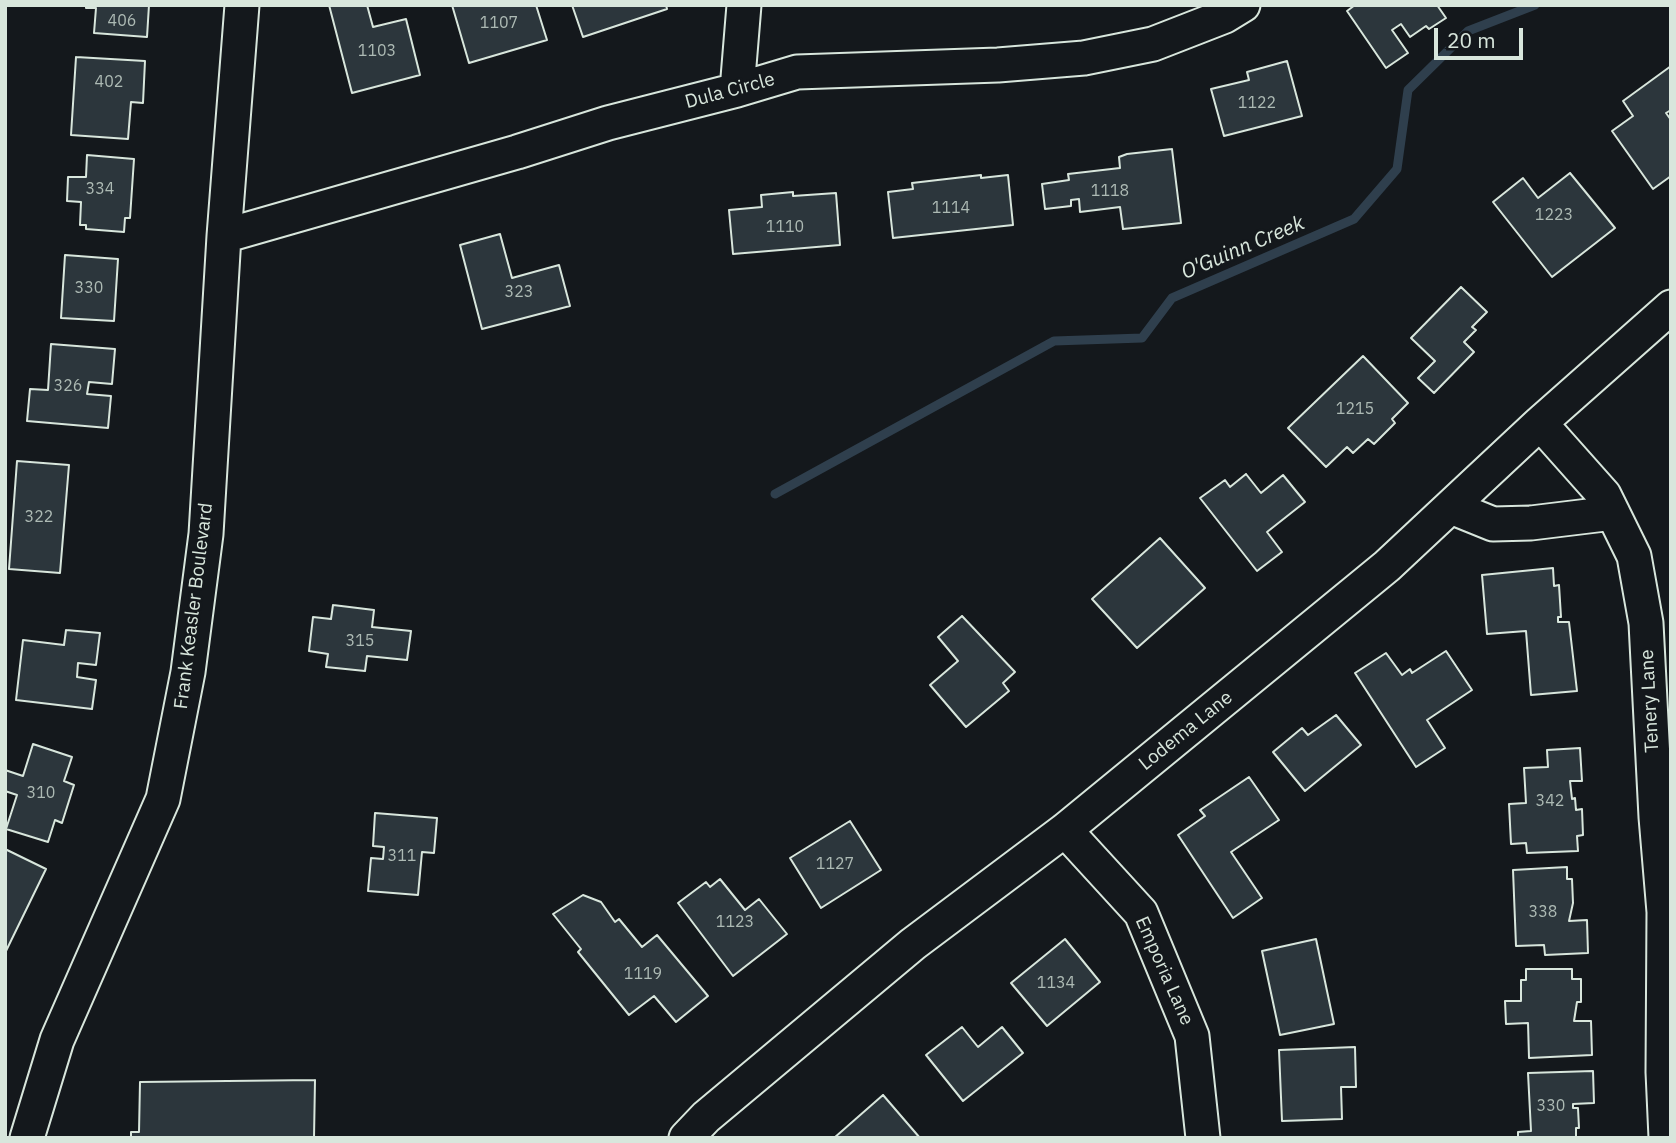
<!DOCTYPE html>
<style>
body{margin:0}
#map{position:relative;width:1676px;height:1143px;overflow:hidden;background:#14181c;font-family:"IBM Plex Sans",sans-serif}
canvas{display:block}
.frame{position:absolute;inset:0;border:7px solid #d8e6dc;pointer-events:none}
.scale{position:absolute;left:1434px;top:28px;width:89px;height:32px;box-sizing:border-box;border:4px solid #d8e6dc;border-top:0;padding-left:9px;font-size:21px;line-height:24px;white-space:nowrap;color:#d8e6dc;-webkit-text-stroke:5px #14181c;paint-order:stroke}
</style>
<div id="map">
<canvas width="1676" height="1143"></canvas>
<div class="frame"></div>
<div class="scale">20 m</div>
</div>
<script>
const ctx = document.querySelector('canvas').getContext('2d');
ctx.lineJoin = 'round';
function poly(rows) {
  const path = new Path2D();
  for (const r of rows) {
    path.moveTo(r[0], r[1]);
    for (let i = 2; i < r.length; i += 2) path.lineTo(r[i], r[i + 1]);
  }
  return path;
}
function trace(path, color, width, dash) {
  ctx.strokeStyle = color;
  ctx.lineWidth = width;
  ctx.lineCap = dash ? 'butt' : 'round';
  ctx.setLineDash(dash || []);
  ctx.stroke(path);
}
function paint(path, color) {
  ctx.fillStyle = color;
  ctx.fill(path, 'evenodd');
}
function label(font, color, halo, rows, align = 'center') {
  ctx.font = font + ' "IBM Plex Sans",sans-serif';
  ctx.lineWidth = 5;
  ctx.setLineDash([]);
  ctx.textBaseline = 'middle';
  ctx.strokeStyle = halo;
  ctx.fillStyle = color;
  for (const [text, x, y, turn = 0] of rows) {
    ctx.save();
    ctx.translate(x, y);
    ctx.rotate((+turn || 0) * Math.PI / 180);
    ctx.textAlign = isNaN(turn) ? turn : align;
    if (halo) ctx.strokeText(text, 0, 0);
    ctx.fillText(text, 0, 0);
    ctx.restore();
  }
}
const stream = poly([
 [775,494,1054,341,1142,338,1172,298,1354,219,1397,169,1408,90,1468,31,1535,5]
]);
const building = poly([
 [86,5,149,5,147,37,94,33,96,8,86,8,86,5],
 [329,5,367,5,373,27,406,19,420,75,352,93,329,5],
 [452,5,536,5,547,40,469,63,452,5],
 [572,5,666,5,667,9,583,37,572,5],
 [1355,5,1437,5,1446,18,1429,29,1426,26,1410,37,1401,24,1392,30,1408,53,1386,68,1347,11,1355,5],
 [76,57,145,61,143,103,131,102,128,139,71,135,76,57],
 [1287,61,1302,116,1224,136,1211,89,1249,80,1247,72,1287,61],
 [1671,66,1671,110,1666,113,1671,120,1671,176,1653,189,1612,131,1633,116,1623,101,1671,66],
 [1172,149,1181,223,1123,229,1120,207,1080,212,1079,199,1071,200,1071,206,1045,209,1042,184,1069,180,1068,174,1120,168,1119,157,1127,154,1172,149],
 [87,155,134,159,130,218,125,218,124,232,86,229,86,225,80,225,81,202,67,201,68,177,86,177,87,155],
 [1570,173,1615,228,1552,277,1493,202,1523,178,1538,198,1570,173],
 [981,175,981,178,1008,175,1013,225,893,238,888,192,913,189,912,183,981,175],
 [793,192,793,196,836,193,840,245,733,254,729,210,762,207,761,195,793,192],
 [500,234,512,278,559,265,570,306,482,329,460,245,500,234],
 [65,255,118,259,114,321,61,318,65,255],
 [1461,287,1487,312,1472,327,1476,330,1464,342,1474,352,1434,393,1418,378,1435,361,1411,338,1461,287],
 [51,344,115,349,112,384,89,382,87,394,111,396,108,428,27,421,30,389,48,390,51,344],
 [1363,356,1408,403,1392,419,1395,423,1374,444,1368,439,1353,453,1347,447,1326,467,1288,428,1363,356],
 [17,461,69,465,60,573,9,569,17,461],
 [1246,474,1261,493,1283,475,1305,502,1267,532,1282,552,1257,571,1200,498,1225,480,1230,487,1246,474],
 [1160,538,1205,588,1137,648,1092,599,1160,538],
 [1553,568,1554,586,1559,585,1561,617,1558,617,1558,622,1569,622,1577,691,1531,695,1526,631,1487,634,1482,575,1553,568],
 [333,605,374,610,372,627,411,631,407,660,367,656,365,671,326,667,328,654,309,651,313,617,331,619,333,605],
 [962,616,1015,672,1003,683,1009,691,966,727,930,685,958,661,938,637,962,616],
 [66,630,100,633,96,665,78,663,77,677,96,680,92,709,16,700,23,640,64,645,66,630],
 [1446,651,1472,690,1427,720,1445,748,1416,767,1355,673,1386,653,1402,675,1410,669,1412,673,1446,651],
 [1336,715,1361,745,1305,791,1273,752,1302,728,1308,735,1336,715],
 [33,744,72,757,64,781,74,785,62,823,55,820,48,842,6,829,17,795,5,791,5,770,23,776,33,744],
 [1580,748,1582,781,1570,781,1572,799,1575,798,1576,810,1582,809,1583,835,1577,836,1578,851,1527,853,1526,843,1511,844,1509,804,1526,803,1524,768,1548,767,1547,750,1580,748],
 [1249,777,1279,820,1231,852,1262,898,1233,918,1178,835,1205,816,1200,810,1249,777],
 [375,813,437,818,434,853,422,852,418,895,368,891,371,858,383,859,384,847,373,846,375,813],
 [850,821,881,870,821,908,790,858,850,821],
 [5,849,46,869,5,953,5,849],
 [1567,867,1567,879,1572,879,1573,903,1569,921,1587,920,1588,953,1545,955,1544,945,1516,946,1513,870,1567,867],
 [720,879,745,910,759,899,787,934,733,976,678,903,706,882,710,887,720,879],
 [583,895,601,902,615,922,619,919,642,947,657,935,708,996,676,1022,654,996,629,1015,578,952,581,949,553,914,583,895],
 [1065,939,1100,982,1047,1026,1011,983,1065,939],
 [1316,939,1334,1024,1280,1035,1262,951,1316,939],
 [1526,969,1572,969,1572,979,1581,979,1581,1002,1577,1002,1574,1021,1591,1021,1592,1055,1529,1058,1528,1023,1506,1024,1505,1001,1521,1001,1521,980,1526,980,1526,969],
 [962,1027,978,1047,1002,1027,1023,1053,963,1101,926,1055,962,1027],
 [1355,1047,1356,1087,1341,1087,1342,1119,1282,1121,1279,1050,1355,1047],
 [1593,1071,1594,1103,1573,1104,1573,1108,1578,1108,1579,1128,1576,1128,1576,1138,1518,1138,1518,1132,1531,1131,1528,1073,1593,1071],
 [315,1080,314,1138,131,1138,131,1132,139,1132,140,1082,315,1080],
 [883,1095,920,1138,834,1138,883,1095]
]);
const minor = poly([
 [737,90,744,5],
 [224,236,517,152,608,123,737,90,797,72,998,65,1084,58,1153,44,1225,16,1243,5],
 [1540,423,1604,495,1634,556,1646,623,1656,817,1664,912,1663,1072,1666,1138],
 [1451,507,1493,524,1531,523,1613,513],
 [1065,830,1141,913,1192,1036,1203,1138],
 [27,1138,57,1040,163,799,188,672,206,534,224,236,242,5],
 [686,1138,706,1117,913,944,1065,830,1387,566,1540,423,1671,307]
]);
const numberNames = [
 ["406",122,21],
 ["1107",499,23],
 ["1103",377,51],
 ["402",109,82],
 ["1122",1257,103],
 ["334",100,189],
 ["1118",1110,191],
 ["1114",951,208],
 ["1223",1554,215],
 ["1110",785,227],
 ["330",89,288],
 ["323",519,292],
 ["326",68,386],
 ["1215",1355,409],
 ["322",39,517],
 ["315",360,641],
 ["310",41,793],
 ["342",1550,801],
 ["311",402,856],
 ["1127",835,864],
 ["338",1543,912],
 ["1123",735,922],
 ["1119",643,974],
 ["1134",1056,983],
 ["330",1551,1106]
];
const streetNames = [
 ["Dula Circle",730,91,-15],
 ["Frank Keasler Boulevard",194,606,-83],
 ["Tenery Lane",1650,701,-93],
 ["Lodema Lane",1186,731,-39],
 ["Emporia Lane",1164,971,66]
];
const waterNames = [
 ["O'Guinn Creek",1243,248,-23]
];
trace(stream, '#2f3f4d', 9);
paint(building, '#2c363c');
trace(building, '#d8e6dc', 2);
trace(minor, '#d8e6dc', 37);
trace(minor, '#14181c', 33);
label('16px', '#adbab4', null, numberNames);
label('19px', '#d8e6dc', '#14181c', streetNames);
label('italic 21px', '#d8e6dc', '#14181c', waterNames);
</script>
